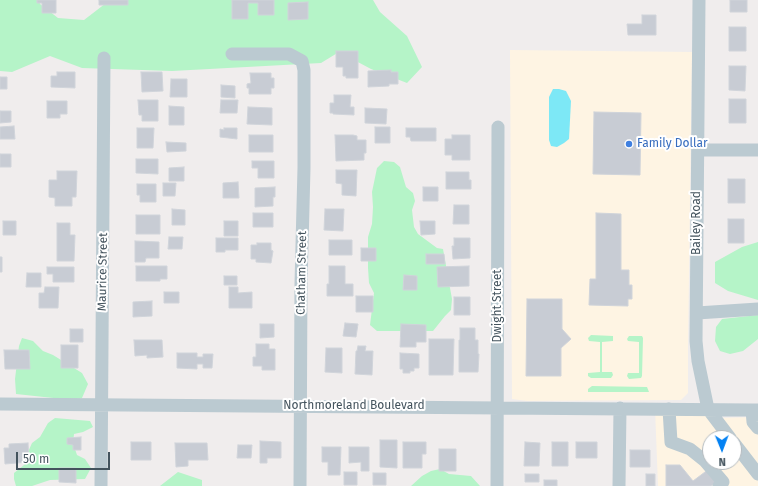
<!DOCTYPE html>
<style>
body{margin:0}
#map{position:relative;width:758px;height:486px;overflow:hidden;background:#f0eded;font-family:"Fira Sans",sans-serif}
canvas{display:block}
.north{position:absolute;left:702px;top:430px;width:40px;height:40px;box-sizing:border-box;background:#fff;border:1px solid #b4babe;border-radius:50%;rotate:179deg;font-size:11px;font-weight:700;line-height:16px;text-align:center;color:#43535d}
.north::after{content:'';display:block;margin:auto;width:14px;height:18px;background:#0482f3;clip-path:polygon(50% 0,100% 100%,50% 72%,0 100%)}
.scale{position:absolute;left:16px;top:452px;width:94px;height:18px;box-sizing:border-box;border:2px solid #43535d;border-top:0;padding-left:5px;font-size:12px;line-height:14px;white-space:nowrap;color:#43535d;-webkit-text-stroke:3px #fff;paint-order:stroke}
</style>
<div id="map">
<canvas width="758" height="486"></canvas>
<div class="north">N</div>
<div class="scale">50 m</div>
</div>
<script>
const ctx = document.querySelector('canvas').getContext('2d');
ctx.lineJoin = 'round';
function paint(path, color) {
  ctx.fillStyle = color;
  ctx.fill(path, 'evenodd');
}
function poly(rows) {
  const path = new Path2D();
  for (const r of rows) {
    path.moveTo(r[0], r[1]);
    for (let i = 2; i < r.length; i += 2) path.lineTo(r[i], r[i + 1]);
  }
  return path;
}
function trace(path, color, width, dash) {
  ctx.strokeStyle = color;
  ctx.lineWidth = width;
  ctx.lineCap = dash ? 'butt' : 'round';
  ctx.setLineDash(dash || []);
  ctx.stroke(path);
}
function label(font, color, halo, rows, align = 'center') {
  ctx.font = font + ' "Fira Sans",sans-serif';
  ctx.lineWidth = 4;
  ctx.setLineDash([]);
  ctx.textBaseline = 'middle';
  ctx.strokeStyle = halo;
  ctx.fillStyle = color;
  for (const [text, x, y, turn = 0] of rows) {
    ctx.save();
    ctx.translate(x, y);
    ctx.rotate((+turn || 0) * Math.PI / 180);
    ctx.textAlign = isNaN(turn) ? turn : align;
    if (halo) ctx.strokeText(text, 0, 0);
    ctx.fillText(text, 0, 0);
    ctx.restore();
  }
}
const commercial = poly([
 [510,50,692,52,688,347,688,393,681,400,527,401,512,399],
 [655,408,708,409,715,418,758,417,758,486,658,486],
 [710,438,734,438,734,462,710,462]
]);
const green = poly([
 [0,0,39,0,40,4,58,18,84,20,110,0,373,0,380,12,407,36,422,67,407,83,371,69,339,52,321,63,172,71,82,68,50,56,12,72,0,71],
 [384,161,394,162,400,167,406,187,413,193,415,201,412,210,414,227,418,234,437,248,443,249,452,299,451,310,445,316,433,331,377,331,370,325,374,293,369,283,368,268,368,237,372,224,373,207,372,192,377,168],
 [758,242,758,300,728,291,715,283,715,262,742,247],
 [758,315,758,339,743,351,730,354,720,351,715,341,716,327,722,319],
 [591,335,613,336,613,341,602,342,602,372,612,372,613,375,611,378,591,378,588,376,588,373,600,372,600,342,589,341,588,338],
 [629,336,642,336,643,338,642,376,641,378,629,379,627,376,628,373,639,373,639,342,628,341,627,339],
 [22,338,33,341,43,351,53,355,82,373,88,384,82,398,72,400,16,394,15,379,19,346],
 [592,386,647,387,649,392,588,392,588,389],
 [55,418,90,421,93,427,83,432,74,434,73,443,77,455,85,459,91,468,85,479,50,480,32,486,16,486,14,479,14,473,29,461,28,452,32,443,40,437,48,423],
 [440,469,449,474,471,476,480,486,411,486,422,476,431,471],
 [178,472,202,480,202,486,160,486]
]);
const water = poly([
 [553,89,559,89,566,91,571,101,569,139,564,143,557,147,551,146,549,140,549,97]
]);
const building = poly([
 [37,0,56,0,56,13,42,13,42,3,37,3,37,0],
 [99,0,128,0,128,5,99,5,99,0],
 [232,0,274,0,274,15,258,15,258,3,248,3,248,19,232,19,232,0],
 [730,0,747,0,747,12,730,12,730,0],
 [308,2,308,19,288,20,288,3,308,2],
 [642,15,656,15,656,35,628,35,627,24,642,24,642,15],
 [729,27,746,27,746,51,729,51,729,27],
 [336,51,358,51,358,78,346,78,346,76,343,76,343,67,336,67,336,51],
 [729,66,746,66,745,91,729,90,729,66],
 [391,70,391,72,398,72,398,84,389,84,389,86,368,87,368,71,391,70],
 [57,72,75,72,75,88,51,87,51,76,57,76,57,72],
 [141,72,162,72,163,91,142,92,141,72],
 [250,73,271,73,271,78,274,78,274,88,271,88,271,94,249,94,249,88,247,88,247,84,251,83,250,73],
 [0,77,7,77,7,89,0,89,0,77],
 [171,79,187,79,187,97,170,97,171,79],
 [221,85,235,86,235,98,221,97,221,85],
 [334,95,351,95,350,107,354,107,354,115,333,114,333,113,330,113,330,103,334,103,334,95],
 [729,99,746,99,746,123,729,123,729,99],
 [138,100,158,100,158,121,142,121,142,115,139,115,138,100],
 [221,100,238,100,237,113,220,113,221,100],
 [47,101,67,101,67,114,60,114,60,118,47,118,47,101],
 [169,106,184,107,184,125,169,125,169,106],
 [248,107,272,108,272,125,247,124,248,107],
 [365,108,387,109,386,124,365,123,365,108],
 [0,111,11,111,11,122,0,123,0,111],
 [594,112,641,113,640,175,593,174,594,112],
 [14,126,15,139,0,139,0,127,14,126],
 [375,127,390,127,390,143,375,143,375,127],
 [137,128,154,128,153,148,137,148,137,128],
 [224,128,237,128,237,139,220,137,220,129,224,130,224,128],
 [406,128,436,128,436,141,411,141,410,137,406,137,406,128],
 [249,135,273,135,273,152,249,152,249,135],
 [335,135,353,135,357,136,357,140,366,140,366,153,364,153,364,160,336,161,335,135],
 [452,135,470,135,470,160,452,160,452,155,445,155,445,139,452,139,452,135],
 [166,142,186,143,186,151,167,152,166,142],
 [0,154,11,154,11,167,0,167,0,154],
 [136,159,158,159,158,174,136,173,136,159],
 [252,161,274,161,274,178,258,178,258,168,252,168,252,161],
 [184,167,184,181,169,181,169,168,184,167],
 [336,170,357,170,356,196,342,195,342,184,336,183,336,170],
 [57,171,77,171,76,197,72,197,72,206,55,206,55,198,49,197,49,180,57,180,57,171],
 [446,172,469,172,469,180,471,180,471,189,446,189,446,172],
 [728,179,745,179,745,203,728,203,728,179],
 [238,182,239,198,223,198,223,183,238,182],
 [163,183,176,183,175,196,163,196,163,183],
 [137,184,156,184,156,202,140,202,140,195,137,195,137,184],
 [275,187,275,197,273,197,273,206,255,207,255,188,275,187],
 [423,187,438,187,438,201,423,201,423,187],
 [454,205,469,205,469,224,453,224,454,205],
 [172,209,185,210,185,225,172,225,172,209],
 [325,209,344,209,343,231,324,230,325,209],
 [253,213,273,213,273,227,253,227,253,213],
 [596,213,621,214,621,270,629,270,629,285,632,285,632,299,628,299,628,306,589,305,590,279,596,279,596,213],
 [136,215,160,215,160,234,136,234,136,215],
 [728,219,744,219,744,243,728,243,728,219],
 [3,221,16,221,16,235,3,235,3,221],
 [224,221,238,221,238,236,224,236,224,221],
 [420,221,435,221,435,234,421,235,420,221],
 [57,223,70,223,70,235,75,235,74,261,57,261,57,223],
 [169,237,183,237,182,249,168,249,169,237],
 [216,238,238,238,238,250,225,250,225,252,216,252,216,238],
 [454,238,470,238,470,258,453,259,452,246,454,246,454,238],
 [329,240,352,240,352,255,329,255,329,240],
 [135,241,159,242,159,258,146,258,145,262,135,262,135,241],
 [257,243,271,243,271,250,273,251,271,263,256,262,256,259,251,259,251,245,257,245,257,243],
 [361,248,376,248,376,261,361,261,361,248],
 [426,254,444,254,445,264,426,264,426,254],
 [0,257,2,257,2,272,0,272,0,257],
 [136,266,167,266,167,279,160,279,160,281,136,281,136,266],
 [329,266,345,266,345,284,353,284,353,296,327,296,327,284,329,284,329,266],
 [469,266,469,286,438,287,437,267,469,266],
 [47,267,74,267,74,282,53,282,53,274,47,274,47,267],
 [27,273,41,273,41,287,26,287,27,273],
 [404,275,417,276,417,290,403,290,404,275],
 [224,276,237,276,237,285,224,285,224,276],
 [45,287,59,287,58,308,39,308,39,293,44,293,45,287],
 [229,287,238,287,238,293,252,292,252,308,229,308,229,287],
 [164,292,179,292,179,303,164,303,164,292],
 [356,296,373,296,373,312,356,312,356,296],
 [454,297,470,297,470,315,454,315,454,297],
 [527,299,562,299,562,329,571,339,561,348,561,376,526,376,527,299],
 [152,301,152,316,133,317,133,302,152,301],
 [345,323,358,324,356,337,343,336,345,323],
 [260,324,274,324,274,337,260,338,260,324],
 [401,324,426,325,426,342,416,342,416,347,400,347,401,324],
 [460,328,475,328,475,340,478,340,478,354,479,354,478,372,459,372,459,340,460,340,460,328],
 [70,329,83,329,83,342,70,342,70,329],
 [429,339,454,339,453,375,429,375,429,339],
 [134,340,162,340,163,357,147,358,147,355,135,356,134,340],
 [256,344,269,344,269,349,275,349,275,370,262,370,262,366,253,366,253,357,256,357,256,344],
 [61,345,78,345,78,368,61,368,61,345],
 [358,346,366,346,365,351,373,351,372,375,355,374,356,351,357,351,358,346],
 [326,348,342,348,342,373,325,372,326,348],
 [4,350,29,350,30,369,5,369,4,350],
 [177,353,197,353,197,357,203,357,203,354,213,354,212,368,203,368,203,364,197,364,197,369,177,368,177,353],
 [400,353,419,354,419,368,414,368,414,371,410,371,410,373,403,373,403,369,400,369,400,353],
 [81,437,81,450,73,450,73,445,67,444,67,438,81,437],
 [380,440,397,440,397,468,380,467,380,440],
 [260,441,281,442,281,458,267,458,267,463,260,463,260,441],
 [131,442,151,442,151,460,131,460,131,442],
 [403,442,426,442,426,454,422,454,422,468,403,468,403,442],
 [525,442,540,443,539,466,524,466,525,442],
 [552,442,568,442,568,466,552,466,552,442],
 [576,442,597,442,597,458,576,458,576,442],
 [28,443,29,462,5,464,4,448,9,448,9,444,28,443],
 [175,443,207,443,208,460,188,460,188,466,176,467,175,443],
 [238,445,252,445,251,458,237,458,238,445],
 [322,447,341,447,340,475,328,475,328,462,322,462,322,447],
 [349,447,369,447,369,471,361,471,361,462,349,463,349,447],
 [439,449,456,449,456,471,439,471,439,449],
 [630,450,650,450,650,467,630,467,630,450],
 [666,465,680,465,693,481,709,469,718,481,711,486,666,486,666,465],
 [59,468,76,468,76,483,59,482,59,468],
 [344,472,357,472,357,485,344,485,344,472],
 [373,473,386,473,386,485,373,485,373,473],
 [525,474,539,474,539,482,525,482,525,474],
 [646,474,655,474,655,486,646,486,646,474],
 [544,480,557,480,557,486,544,486,544,480]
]);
const minor = poly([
 [699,0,696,341,698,361,708,409,730,438],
 [232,54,289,54,302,61,304,70,304,168,301,284,300,486],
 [698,150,758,150],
 [697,313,758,309],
 [0,404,752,410],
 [669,409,671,442,690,449,705,461,723,482,719,486],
 [758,410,752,410,753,422,758,428],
 [734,443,758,474],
 [101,486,104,58],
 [497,486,498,127],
 [619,486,620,408]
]);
const markers = [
 [629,144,4,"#3f7fe0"]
];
const shopNames = [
 ["Family Dollar",637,144]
];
const streetNames = [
 ["Bailey Road",697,223,-90],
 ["Maurice Street",103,272,-89],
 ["Chatham Street",302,273,-89],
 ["Dwight Street",498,306,-90],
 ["Northmoreland Boulevard",354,406]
];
paint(commercial, '#fef4e3');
paint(green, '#b5f4c8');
paint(water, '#7de8f6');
paint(building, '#c8ccd4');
trace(building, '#d0d4da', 1);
trace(minor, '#bbcad1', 13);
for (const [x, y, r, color] of markers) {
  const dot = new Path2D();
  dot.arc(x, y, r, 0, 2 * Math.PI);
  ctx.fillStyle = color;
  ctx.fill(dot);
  trace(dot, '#fff', 1.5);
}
label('12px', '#366cbe', '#fff', shopNames, 'left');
label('12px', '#43535d', '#fff', streetNames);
</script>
